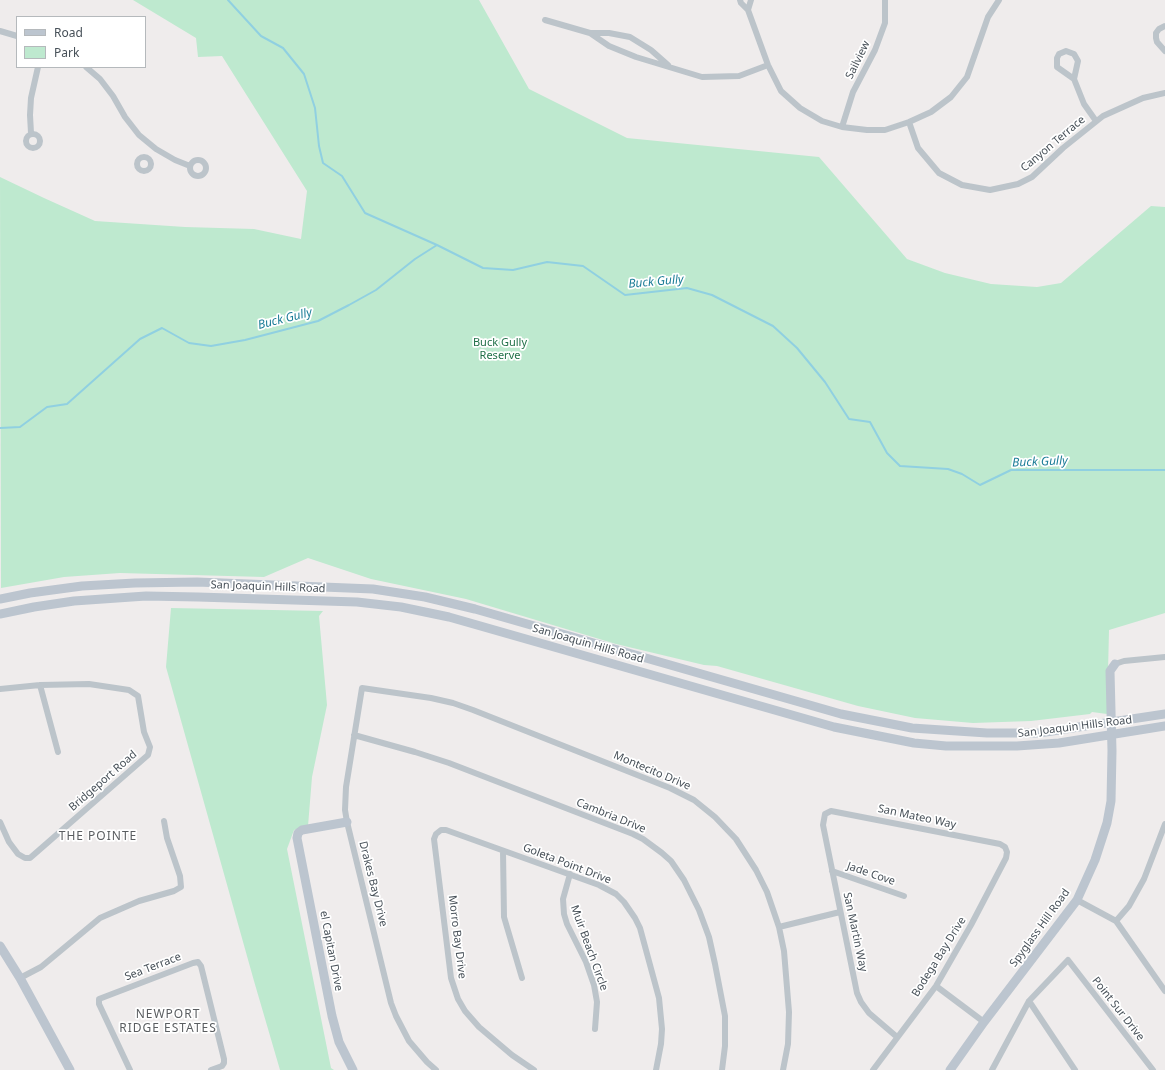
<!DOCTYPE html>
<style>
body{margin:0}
#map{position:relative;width:1165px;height:1070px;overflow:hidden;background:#efecec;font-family:"Noto Sans",sans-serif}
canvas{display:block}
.legend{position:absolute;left:16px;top:16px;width:130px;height:52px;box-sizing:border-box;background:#fff;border:1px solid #b5b9bc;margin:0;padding:5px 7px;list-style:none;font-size:12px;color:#475058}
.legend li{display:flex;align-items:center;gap:8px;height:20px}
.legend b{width:20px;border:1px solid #b5b9bc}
</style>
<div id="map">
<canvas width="1165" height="1070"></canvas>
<ul class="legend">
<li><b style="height:5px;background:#bcc5cf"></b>Road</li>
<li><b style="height:11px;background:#bee9cf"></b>Park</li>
</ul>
</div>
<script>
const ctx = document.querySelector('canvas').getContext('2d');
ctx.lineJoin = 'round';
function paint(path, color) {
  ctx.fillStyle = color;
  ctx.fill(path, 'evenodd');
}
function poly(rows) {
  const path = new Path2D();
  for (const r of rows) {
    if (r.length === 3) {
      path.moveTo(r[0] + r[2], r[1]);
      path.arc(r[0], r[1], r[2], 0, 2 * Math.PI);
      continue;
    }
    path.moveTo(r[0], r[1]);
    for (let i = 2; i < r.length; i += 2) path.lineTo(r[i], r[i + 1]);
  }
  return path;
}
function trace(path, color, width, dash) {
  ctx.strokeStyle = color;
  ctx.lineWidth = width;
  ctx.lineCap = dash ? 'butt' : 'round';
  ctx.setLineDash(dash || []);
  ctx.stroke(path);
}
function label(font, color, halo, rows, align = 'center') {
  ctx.font = font + ' "Noto Sans",sans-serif';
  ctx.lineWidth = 3.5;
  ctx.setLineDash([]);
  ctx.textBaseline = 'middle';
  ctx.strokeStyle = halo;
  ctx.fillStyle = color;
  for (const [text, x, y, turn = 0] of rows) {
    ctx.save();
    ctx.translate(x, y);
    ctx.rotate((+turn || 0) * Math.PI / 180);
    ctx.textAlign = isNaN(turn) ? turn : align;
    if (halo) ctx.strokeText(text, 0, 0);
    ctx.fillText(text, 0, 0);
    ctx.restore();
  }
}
const green = poly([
 [133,0,479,0,529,89,627,138,819,157,907,259,945,273,991,284,1037,287,1061,283,1151,206,1165,207,1165,613,1109,630,1107,714,1092,712,1090,714,1031,721,973,723,915,718,858,706,717,666,704,665,616,644,466,599,371,579,308,558,264,577,120,573,64,577,1,588,0,177,44,198,95,221,185,227,254,229,301,239,307,191,222,56,198,57,196,38],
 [171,608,323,611,319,616,327,705,312,777,308,826,294,830,287,849,331,1068,334,1070,280,1070,254,981,166,667]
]);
const stream = poly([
 [228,0,261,36,283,48,304,74,315,108,319,146,323,163,342,176,365,213,437,245],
 [0,428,20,427,47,407,67,404,140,339,162,328,189,343,211,346,245,340,318,321,349,305,376,290,415,259,437,245,483,268,513,270,547,262,583,266,625,295,687,288,712,295,773,326,797,348,825,382,849,419,870,422,887,453,900,466,948,469,962,474,980,485,1011,470,1165,470]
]);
const street = poly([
 [740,0,741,3,748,10],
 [751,0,748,10,768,65,781,91,800,108,822,121,842,127,867,130,885,130,909,122,931,112,951,97,967,77,988,17,999,0],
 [545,20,590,33,609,33,630,37,651,50,668,65],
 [1165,26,1159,29,1156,33,1156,38,1157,42,1165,51],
 [0,31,17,36],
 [590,33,609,46,636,57,702,77,739,76,768,65],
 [86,67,100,79,113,96,125,117,139,135,156,149,175,160,190,166],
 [1074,79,1078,61,1074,54,1066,51,1059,54,1057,58,1057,67,1074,79,1084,104,1096,121],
 [909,122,918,148,939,173,962,185,990,190,1018,184,1032,177,1063,148,1103,116,1143,98,1165,93],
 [842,127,853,92,875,50,885,23,885,0],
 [31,133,30,115,31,98,38,67],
 [33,141,7],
 [144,164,7],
 [198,168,8],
 [1115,664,1124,661,1165,657],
 [40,685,58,752],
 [0,689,40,685,89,684,129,690,138,696,144,732,150,747,148,755,30,858,25,858,18,854,9,842,0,822],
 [354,735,415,752,449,763,633,834,643,839,662,853,671,861,684,880,699,910,709,937,715,964,725,1016,725,1046,722,1070],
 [503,851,504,917,522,978],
 [832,871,904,896],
 [570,874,563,899,564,914,567,924,586,962,594,985,597,1002,595,1029],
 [1077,900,1116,921,1165,991],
 [1116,921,1129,906,1144,879,1165,824],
 [779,927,840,912],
 [20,978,41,967,100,918,139,901,174,891,181,887,180,876,167,838,164,821],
 [936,986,984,1022],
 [1029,1001,1075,1070],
 [130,1070,99,1004,99,999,193,963,198,962,201,966,224,1059,224,1063,222,1066,211,1070],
 [436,1070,427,1062,409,1041,396,1016,391,1003,347,822,345,810,346,787,362,688,431,698,453,703,473,710,670,788,694,800,715,817,736,839,756,870,767,892,779,927,784,951,789,1012,788,1044,783,1070],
 [534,1070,512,1055,479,1027,465,1011,458,999,451,978,434,839,436,834,441,830,446,830,599,885,616,894,624,902,635,918,640,928,659,998,662,1029,661,1044,656,1070],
 [873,1070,936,986,971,925,1006,858,1007,852,1005,847,1000,844,831,811,825,814,823,825,857,993,861,1002,869,1013,897,1037],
 [992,1070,1029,1001,1068,960,1153,1070]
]);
const secondary = poly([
 [0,599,30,593,82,586,135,583,197,582,373,589,425,597,475,609,841,714,912,728,987,733,1039,733,1165,714],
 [0,614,34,607,74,601,146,596,198,597,357,602,401,607,449,617,834,727,914,743,946,746,1017,746,1059,743,1165,726],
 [347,822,302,830,298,833,297,838,332,1016,339,1042,353,1070],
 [0,946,20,978,70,1070],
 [950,1070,984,1022,1077,900,1095,860,1107,823,1111,801,1112,751,1110,671,1115,664]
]);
const streetNames = [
 ["Sailview",858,60,-64],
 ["Canyon Terrace",1053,144,-40],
 ["San Joaquin Hills Road",268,587,2],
 ["San Joaquin Hills Road",588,644,16],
 ["San Joaquin Hills Road",1075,727,-7],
 ["Montecito Drive",652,771,23],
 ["Bridgeport Road",103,781,-41],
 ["Cambria Drive",611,816,22],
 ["San Mateo Way",917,817,12],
 ["Goleta Point Drive",567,864,21],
 ["Jade Cove",871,874,19],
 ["Drakes Bay Drive",373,884,76],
 ["Spyglass Hill Road",1040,928,-54],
 ["San Martin Way",855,932,78],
 ["Morro Bay Drive",457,937,83],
 ["Muir Beach Circle",589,948,70],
 ["el Capitan Drive",331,951,79],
 ["Bodega Bay Drive",939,957,-58],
 ["Sea Terrace",153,967,-21],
 ["Point Sur Drive",1118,1009,52]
];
const parkNames = [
 ["Buck Gully",500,343],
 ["Reserve",500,356]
];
const waterNames = [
 ["Buck Gully",656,282,-5],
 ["Buck Gully",285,319,-14],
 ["Buck Gully",1040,462,-2]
];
const neighbourhoodNames = [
 ["THE POINTE",98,837],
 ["NEWPORT",168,1015],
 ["RIDGE ESTATES",168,1029]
];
paint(green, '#bee9cf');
trace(stream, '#90d0e1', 2);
trace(street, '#bcc4ca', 6);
trace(secondary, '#bcc5cf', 9);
label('11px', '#475058', '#fff', streetNames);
label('11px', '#207048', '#fff', parkNames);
label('italic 12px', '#1b7c97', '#fff', waterNames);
ctx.letterSpacing = '1px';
label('12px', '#5a5d60', '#fff', neighbourhoodNames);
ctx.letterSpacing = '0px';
</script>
